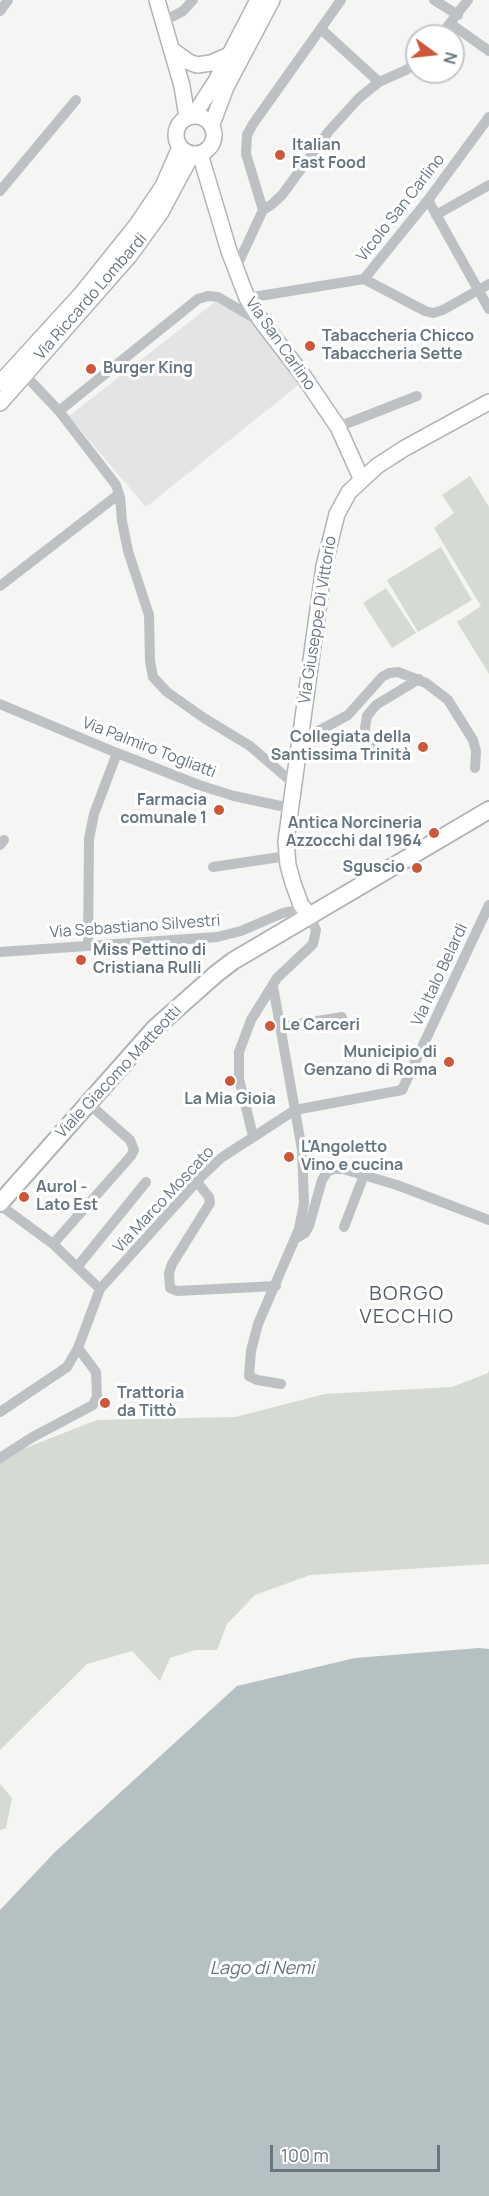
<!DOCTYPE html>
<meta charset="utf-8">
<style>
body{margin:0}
#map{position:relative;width:489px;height:2196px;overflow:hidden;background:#f5f5f3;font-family:Manrope,sans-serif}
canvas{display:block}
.north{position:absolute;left:405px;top:24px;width:60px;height:60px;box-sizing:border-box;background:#fff;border:2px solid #c3c8cc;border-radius:50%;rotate:105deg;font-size:16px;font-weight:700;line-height:24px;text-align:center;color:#687680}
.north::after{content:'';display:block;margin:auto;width:21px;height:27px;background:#ce573a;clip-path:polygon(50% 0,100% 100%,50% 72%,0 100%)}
.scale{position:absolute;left:270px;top:2145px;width:170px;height:27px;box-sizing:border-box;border:3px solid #687680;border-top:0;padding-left:8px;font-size:18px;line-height:21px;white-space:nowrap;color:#687680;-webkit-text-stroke:4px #fff;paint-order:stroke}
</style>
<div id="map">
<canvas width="489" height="2196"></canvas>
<div class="north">N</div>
<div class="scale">100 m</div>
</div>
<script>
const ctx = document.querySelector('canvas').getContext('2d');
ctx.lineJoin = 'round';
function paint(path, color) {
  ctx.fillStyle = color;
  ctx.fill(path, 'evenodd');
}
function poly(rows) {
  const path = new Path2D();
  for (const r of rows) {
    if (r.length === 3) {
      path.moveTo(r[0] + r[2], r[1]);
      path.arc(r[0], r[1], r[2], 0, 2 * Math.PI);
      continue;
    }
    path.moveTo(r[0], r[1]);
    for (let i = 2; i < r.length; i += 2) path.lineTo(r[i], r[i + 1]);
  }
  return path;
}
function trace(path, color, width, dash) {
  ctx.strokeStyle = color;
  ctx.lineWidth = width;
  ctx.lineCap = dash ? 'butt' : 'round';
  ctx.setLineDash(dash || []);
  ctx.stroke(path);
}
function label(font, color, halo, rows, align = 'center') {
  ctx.font = font + ' Manrope,sans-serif';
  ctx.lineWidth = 6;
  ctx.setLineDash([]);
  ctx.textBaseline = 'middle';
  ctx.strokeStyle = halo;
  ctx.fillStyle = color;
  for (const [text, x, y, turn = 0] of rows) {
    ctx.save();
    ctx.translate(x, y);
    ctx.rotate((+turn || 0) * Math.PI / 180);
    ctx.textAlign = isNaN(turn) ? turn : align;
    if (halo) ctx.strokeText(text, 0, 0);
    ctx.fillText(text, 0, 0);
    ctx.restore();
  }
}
const built = poly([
 [215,302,261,326,301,383,146,507,69,416]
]);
const green = poly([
 [470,476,489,507,489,674,457,622,481,606,434,528,454,513,442,495],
 [441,547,472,600,418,632,387,580],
 [386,588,416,633,392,648,363,603],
 [489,1370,489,1564,310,1575,255,1595,227,1624,217,1650,195,1650,170,1658,160,1681,132,1651,87,1664,0,1750,0,1458,97,1420,235,1417,325,1394,452,1387,488,1373],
 [0,1784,12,1798,6,1828,0,1830]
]);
const water = poly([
 [479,1648,489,1649,489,2196,0,2196,0,1910,55,1852,237,1686,355,1658]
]);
const street = poly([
 [434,0,458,15],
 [0,11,8,0],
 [164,21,183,11,193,0],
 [451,24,489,51],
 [321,29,379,82],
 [440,36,468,0],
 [0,191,76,100],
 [428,200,489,309],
 [263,210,246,154,247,135,253,124,341,0],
 [263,210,271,205,282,195,329,131,359,98,379,82,406,70,417,62],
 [436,215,489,185],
 [235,270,263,210],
 [364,279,425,311,433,313,443,310,489,284],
 [247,298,364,279,428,200,489,117],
 [24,374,59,411,116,485,120,497,122,521,128,551,149,615,150,661,153,677,167,692,204,718,250,746,293,783],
 [59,411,198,299,208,296,218,297,259,321],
 [338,427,417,396],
 [0,586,119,494],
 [0,704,117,753,199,785,234,796,290,808],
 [298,742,348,715,382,677,389,673,398,672,426,683,448,700,473,740,476,751,475,768],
 [386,758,375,752,366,735,365,728,367,716,376,705,419,679],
 [0,845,4,840],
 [213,867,287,856],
 [88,946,89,839,94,814,117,753],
 [0,952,217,937,241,931,283,913,304,909],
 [273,986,302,1150,304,1203,299,1229,258,1324,251,1351,249,1376,257,1380,281,1384],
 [280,1027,342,1017],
 [253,1136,239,1079,239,1052,251,1020,277,978,313,944,316,930,310,916],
 [197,1182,209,1197,210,1203,172,1264,169,1273,170,1288,177,1291,276,1286],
 [0,1205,53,1244,100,1289],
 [344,1227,364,1175],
 [295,1239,305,1233,309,1226,322,1180,327,1172,334,1169,343,1169,397,1185,489,1220],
 [53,1244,131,1156,134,1150,130,1140,88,1103],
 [78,1266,146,1182],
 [0,1412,67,1367,78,1348,100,1289,200,1178,221,1158,295,1110,402,1090,489,905],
 [0,1458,31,1438,93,1405,97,1396,96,1372,78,1348]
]);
const secondary = poly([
 [157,0,182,86,187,117],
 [171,49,189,62,197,65,211,63,229,55],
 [194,115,216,81,258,0],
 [195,135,19],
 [212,124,226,87,272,0],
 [200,154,229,251,247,298,262,322,302,374,338,427,361,478],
 [0,383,83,292,136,226,163,186,180,147],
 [0,403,130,255,161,212,192,154],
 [310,916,301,905,293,883,288,865,286,841,324,566,337,514,349,492,377,466,405,448,489,402]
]);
const primary = poly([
 [0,1203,155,1028,216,974,233,961,489,810]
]);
const markers = [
 [280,155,6,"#ce573a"],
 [310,346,6,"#ce573a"],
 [91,369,6,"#ce573a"],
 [423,747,6,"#ce573a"],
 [219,810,6,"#ce573a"],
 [434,833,6,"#ce573a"],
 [417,868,6,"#ce573a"],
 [81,960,6,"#ce573a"],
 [270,1026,6,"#ce573a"],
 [449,1062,6,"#ce573a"],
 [230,1081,6,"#ce573a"],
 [289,1157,6,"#ce573a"],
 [24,1197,6,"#ce573a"],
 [105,1403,6,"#ce573a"]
];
const poiNames = [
 ["Italian",292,146],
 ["Fast Food",292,164],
 ["Tabaccheria Chicco",322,337],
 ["Tabaccheria Sette",322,355],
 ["Burger King",103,369],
 ["Collegiata della",411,738,"right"],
 ["Santissima Trinità",411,756,"right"],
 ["Farmacia",207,801,"right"],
 ["comunale 1",207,819,"right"],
 ["Antica Norcineria",422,824,"right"],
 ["Azzocchi dal 1964",422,842,"right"],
 ["Sguscio",405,868,"right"],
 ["Miss Pettino di",93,951],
 ["Cristiana Rulli",93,969],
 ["Le Carceri",282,1026],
 ["Municipio di",437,1053,"right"],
 ["Genzano di Roma",437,1071,"right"],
 ["La Mia Gioia",230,1100,"center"],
 ["L'Angoletto",301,1148],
 ["Vino e cucina",301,1166],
 ["Aurol -",36,1188],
 ["Lato Est",36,1206],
 ["Trattoria",117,1394],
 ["da Tittò",117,1412]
];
const streetNames = [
 ["Vicolo San Carlino",401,208,-52],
 ["Via Riccardo Lombardi",91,297,-49],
 ["Via San Carlino",280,344,55],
 ["Via Giuseppe Di Vittorio",318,620,-81],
 ["Via Palmiro Togliatti",149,748,21],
 ["Via Sebastiano Silvestri",135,927,-4],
 ["Via Italo Belardi",440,975,-65],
 ["Viale Giacomo Matteotti",119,1072,-47],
 ["Via Marco Moscato",164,1200,-47]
];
const waterNames = [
 ["Lago di Nemi",262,1969]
];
const quarterNames = [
 ["BORGO",407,1294],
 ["VECCHIO",407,1317]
];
paint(built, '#e3e4e3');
paint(green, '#d5dad2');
paint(water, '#b5c0c3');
trace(secondary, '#b0b5b8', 18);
trace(primary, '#b1b5b8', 20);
trace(street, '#bdc1c4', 10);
trace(secondary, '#fff', 15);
trace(primary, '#fff', 16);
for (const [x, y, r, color] of markers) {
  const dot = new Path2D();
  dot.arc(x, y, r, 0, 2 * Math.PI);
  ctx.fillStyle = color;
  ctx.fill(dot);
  trace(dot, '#fff', 2);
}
label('bold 16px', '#687680', '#fff', poiNames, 'left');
label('16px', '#687680', '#fff', streetNames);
label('italic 18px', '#64777c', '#fff', waterNames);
ctx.letterSpacing = '1.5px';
label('20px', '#555f66', '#fff', quarterNames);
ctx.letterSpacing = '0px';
</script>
